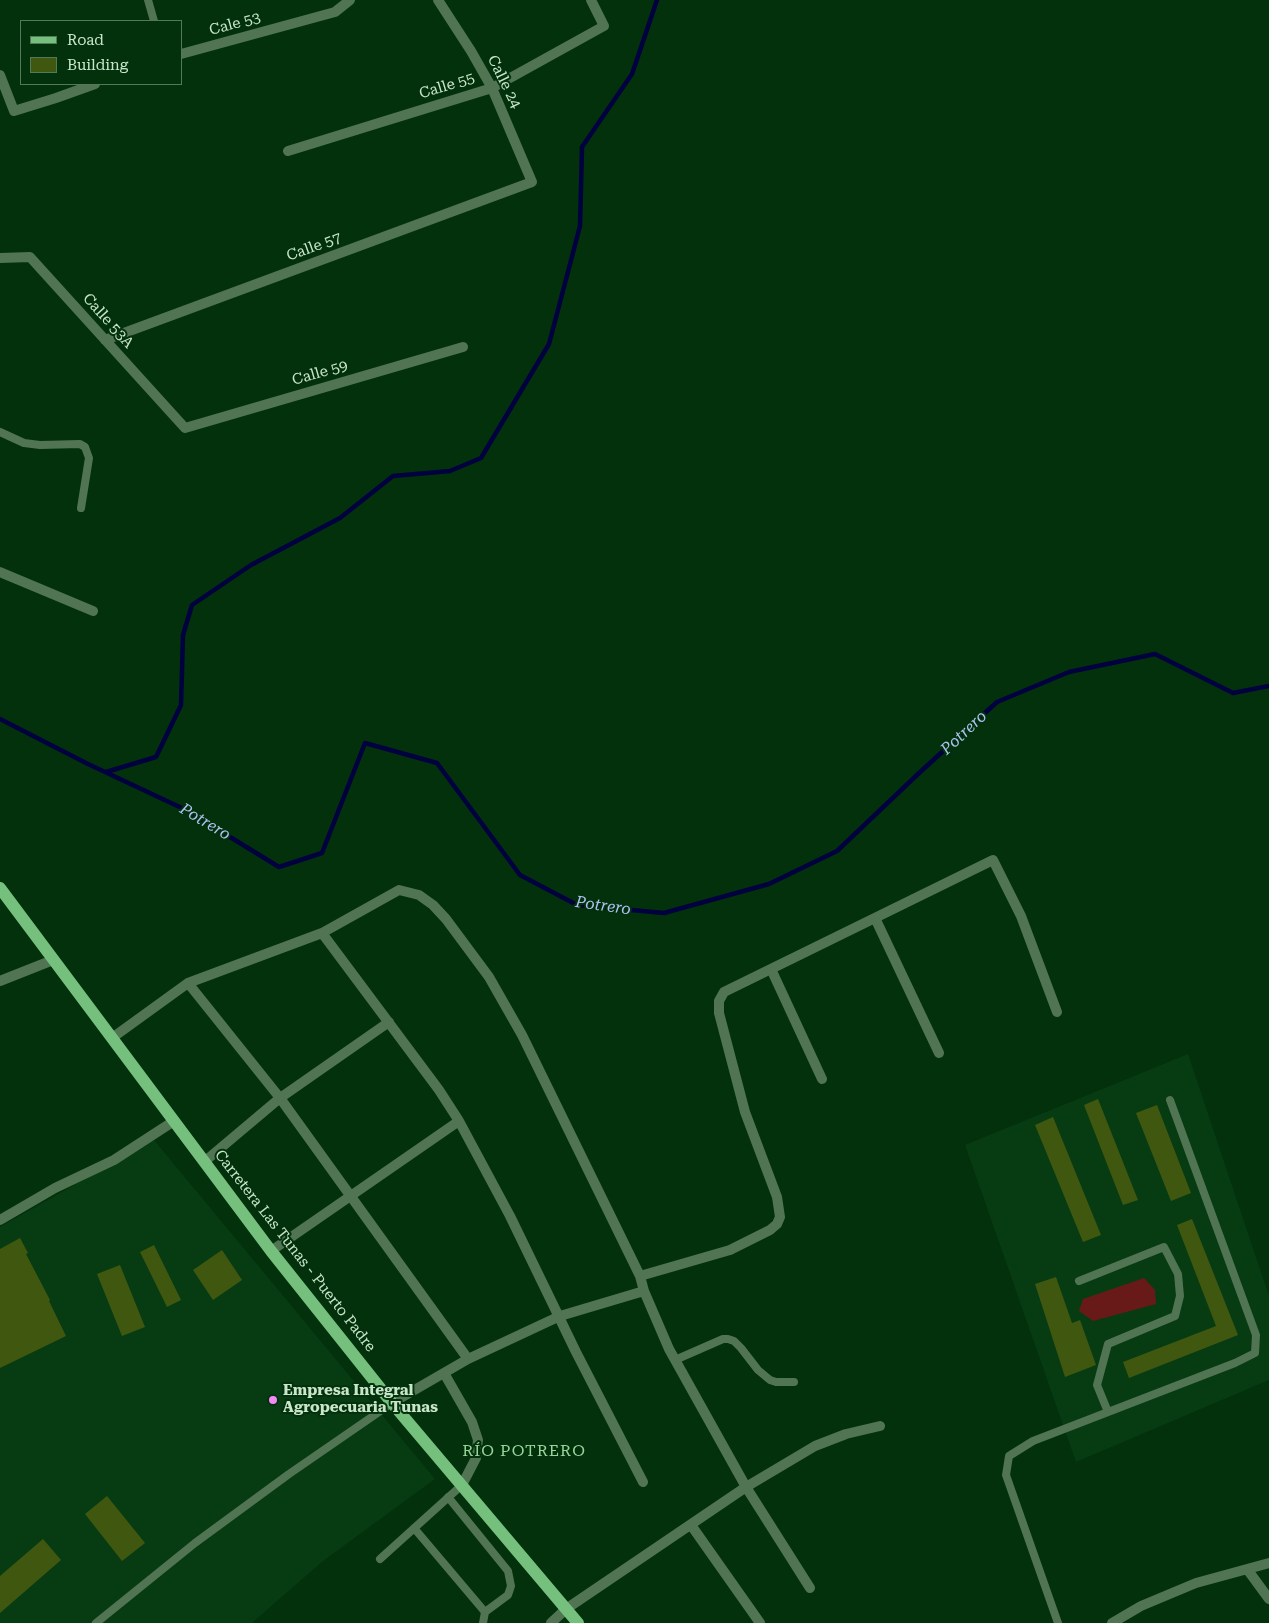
<!DOCTYPE html>
<meta charset="utf-8">
<style>
body{margin:0}
#map{position:relative;width:1269px;height:1623px;overflow:hidden;background:#02310c;font-family:"Roboto Serif",serif}
canvas{display:block}
.legend{position:absolute;left:20px;top:20px;width:162px;height:65px;box-sizing:border-box;background:#02310c;border:1px solid #527958;margin:0;padding:6px 9px;list-style:none;font-size:15px;color:#c9e6ca}
.legend li{display:flex;align-items:center;gap:10px;height:25px}
.legend b{width:25px;border:1px solid #527958}
</style>
<div id="map">
<canvas width="1269" height="1623"></canvas>
<ul class="legend">
<li><b style="height:6px;background:#76c07e"></b>Road</li>
<li><b style="height:14px;background:#405710"></b>Building</li>
</ul>
</div>
<script>
const ctx = document.querySelector('canvas').getContext('2d');
ctx.lineJoin = 'round';
function paint(path, color) {
  ctx.fillStyle = color;
  ctx.fill(path, 'evenodd');
}
function poly(rows) {
  const path = new Path2D();
  for (const r of rows) {
    path.moveTo(r[0], r[1]);
    for (let i = 2; i < r.length; i += 2) path.lineTo(r[i], r[i + 1]);
  }
  return path;
}
function trace(path, color, width, dash) {
  ctx.strokeStyle = color;
  ctx.lineWidth = width;
  ctx.lineCap = dash ? 'butt' : 'round';
  ctx.setLineDash(dash || []);
  ctx.stroke(path);
}
function label(font, color, halo, rows, align = 'center') {
  ctx.font = font + ' "Roboto Serif",serif';
  ctx.lineWidth = 4;
  ctx.setLineDash([]);
  ctx.textBaseline = 'middle';
  ctx.strokeStyle = halo;
  ctx.fillStyle = color;
  for (const [text, x, y, turn = 0] of rows) {
    ctx.save();
    ctx.translate(x, y);
    ctx.rotate((+turn || 0) * Math.PI / 180);
    ctx.textAlign = isNaN(turn) ? turn : align;
    if (halo) ctx.strokeText(text, 0, 0);
    ctx.fillText(text, 0, 0);
    ctx.restore();
  }
}
const built = poly([
 [1188,1054,1269,1296,1269,1380,1076,1462,965,1145],
 [154,1140,435,1479,323,1561,252,1623,0,1623,0,1227]
]);
const green = poly([
 [1144,1278,1155,1290,1156,1304,1093,1321,1079,1311,1083,1299]
]);
const stream = poly([
 [0,719,88,764,186,810,279,867,322,853,365,743,437,763,520,875,577,905,664,913,769,884,837,851,918,774,997,702,1069,672,1155,654,1233,693,1269,686],
 [106,772,156,757,181,705,183,635,192,605,251,565,340,518,393,476,450,471,481,458,549,344,580,226,582,147,632,74,657,0]
]);
const building = poly([
 [1098,1099,1138,1200,1123,1205,1084,1105],
 [1157,1105,1191,1193,1171,1201,1136,1113],
 [1053,1117,1101,1235,1083,1242,1035,1125],
 [1192,1219,1238,1335,1129,1378,1123,1362,1216,1326,1177,1225],
 [20,1238,28,1253,26,1254,50,1300,49,1301,66,1336,0,1368,0,1249],
 [154,1245,181,1300,167,1307,140,1252],
 [222,1250,242,1280,213,1300,193,1270],
 [120,1265,145,1327,122,1336,97,1274],
 [1056,1277,1072,1323,1080,1320,1096,1365,1065,1377,1035,1284],
 [107,1496,145,1543,122,1561,85,1514],
 [43,1539,61,1560,0,1613,0,1576]
]);
const service = poly([
 [148,0,154,21],
 [0,432,24,443,40,445,80,444,85,447,89,458,81,508],
 [1079,1281,1164,1247,1178,1274,1180,1296,1175,1316,1108,1344,1097,1385,1108,1412],
 [675,1360,723,1339,728,1339,734,1341,741,1348,758,1370,770,1380,776,1382,794,1382],
 [448,1497,508,1571,511,1586,508,1595,485,1612],
 [414,1528,485,1612,483,1623],
 [380,1559,462,1485],
 [96,1623,195,1543,289,1474,392,1403],
 [1058,1623,1006,1475,1009,1456,1033,1441,1235,1363,1255,1353,1256,1335,1170,1100]
]);
const minor = poly([
 [181,54,335,12,350,0],
 [0,75,14,111,56,98,95,84],
 [288,151,492,88,604,26,591,0],
 [0,258,30,257,185,428,463,347],
 [105,340,532,182,492,88,471,51,438,0],
 [0,572,93,611],
 [875,918,939,1053],
 [322,933,439,1090,459,1121,510,1216,576,1352,643,1482],
 [771,969,822,1079],
 [0,981,53,960],
 [188,983,280,1098,468,1359],
 [112,1038,188,983,322,933,399,890,419,895,433,905,446,919,489,977,522,1035,640,1276,644,1291,669,1349,746,1487,810,1588],
 [204,1162,280,1098,389,1022],
 [0,1220,55,1188,114,1160,174,1121],
 [271,1251,459,1121],
 [640,1276,730,1250,770,1230,777,1224,780,1217,777,1197,745,1112,719,1013,719,1001,724,992,993,860,1021,916,1057,1012],
 [444,1373,472,1422,478,1440,476,1458,462,1485],
 [392,1403,468,1359,560,1316,644,1291],
 [691,1525,760,1623],
 [1247,1569,1269,1599],
 [551,1623,566,1609,746,1487,815,1446,846,1434,880,1426],
 [1112,1623,1141,1606,1196,1583,1269,1563]
]);
const primary = poly([
 [0,888,271,1251,392,1403,578,1623]
]);
const markers = [
 [273,1400,5,"#f28af3"]
];
const streetNames = [
 ["Cale 53",235,24,-15],
 ["Calle 24",504,82,64],
 ["Calle 55",447,86,-17],
 ["Calle 57",314,247,-20],
 ["Calle 53A",108,321,48],
 ["Calle 59",320,373,-16],
 ["Carretera Las Tunas - Puerto Padre",295,1251,52]
];
const poiNames = [
 ["Empresa Integral",283,1391],
 ["Agropecuaria Tunas",283,1408]
];
const waterNames = [
 ["Potrero",964,733,-43],
 ["Potrero",205,822,31],
 ["Potrero",603,906,8]
];
const neighbourhoodNames = [
 ["RÍO POTRERO",524,1451]
];
paint(built, '#073c13');
paint(green, '#671a18');
trace(stream, '#020140', 4.5);
paint(building, '#405710');
trace(service, '#517453', 8);
trace(minor, '#517453', 10);
trace(primary, '#76c07e', 12);
for (const [x, y, r, color] of markers) {
  const dot = new Path2D();
  dot.arc(x, y, r, 0, 2 * Math.PI);
  ctx.fillStyle = color;
  ctx.fill(dot);
  trace(dot, '#02310c', 2);
}
label('15px', '#c9e6ca', '#02310c', streetNames);
label('bold 15px', '#c9e6ca', '#02310c', poiNames, 'left');
label('italic 16px', '#afc3f1', '#02310c', waterNames);
ctx.letterSpacing = '1px';
label('16px', '#98d49c', '#02310c', neighbourhoodNames);
ctx.letterSpacing = '0px';
</script>
